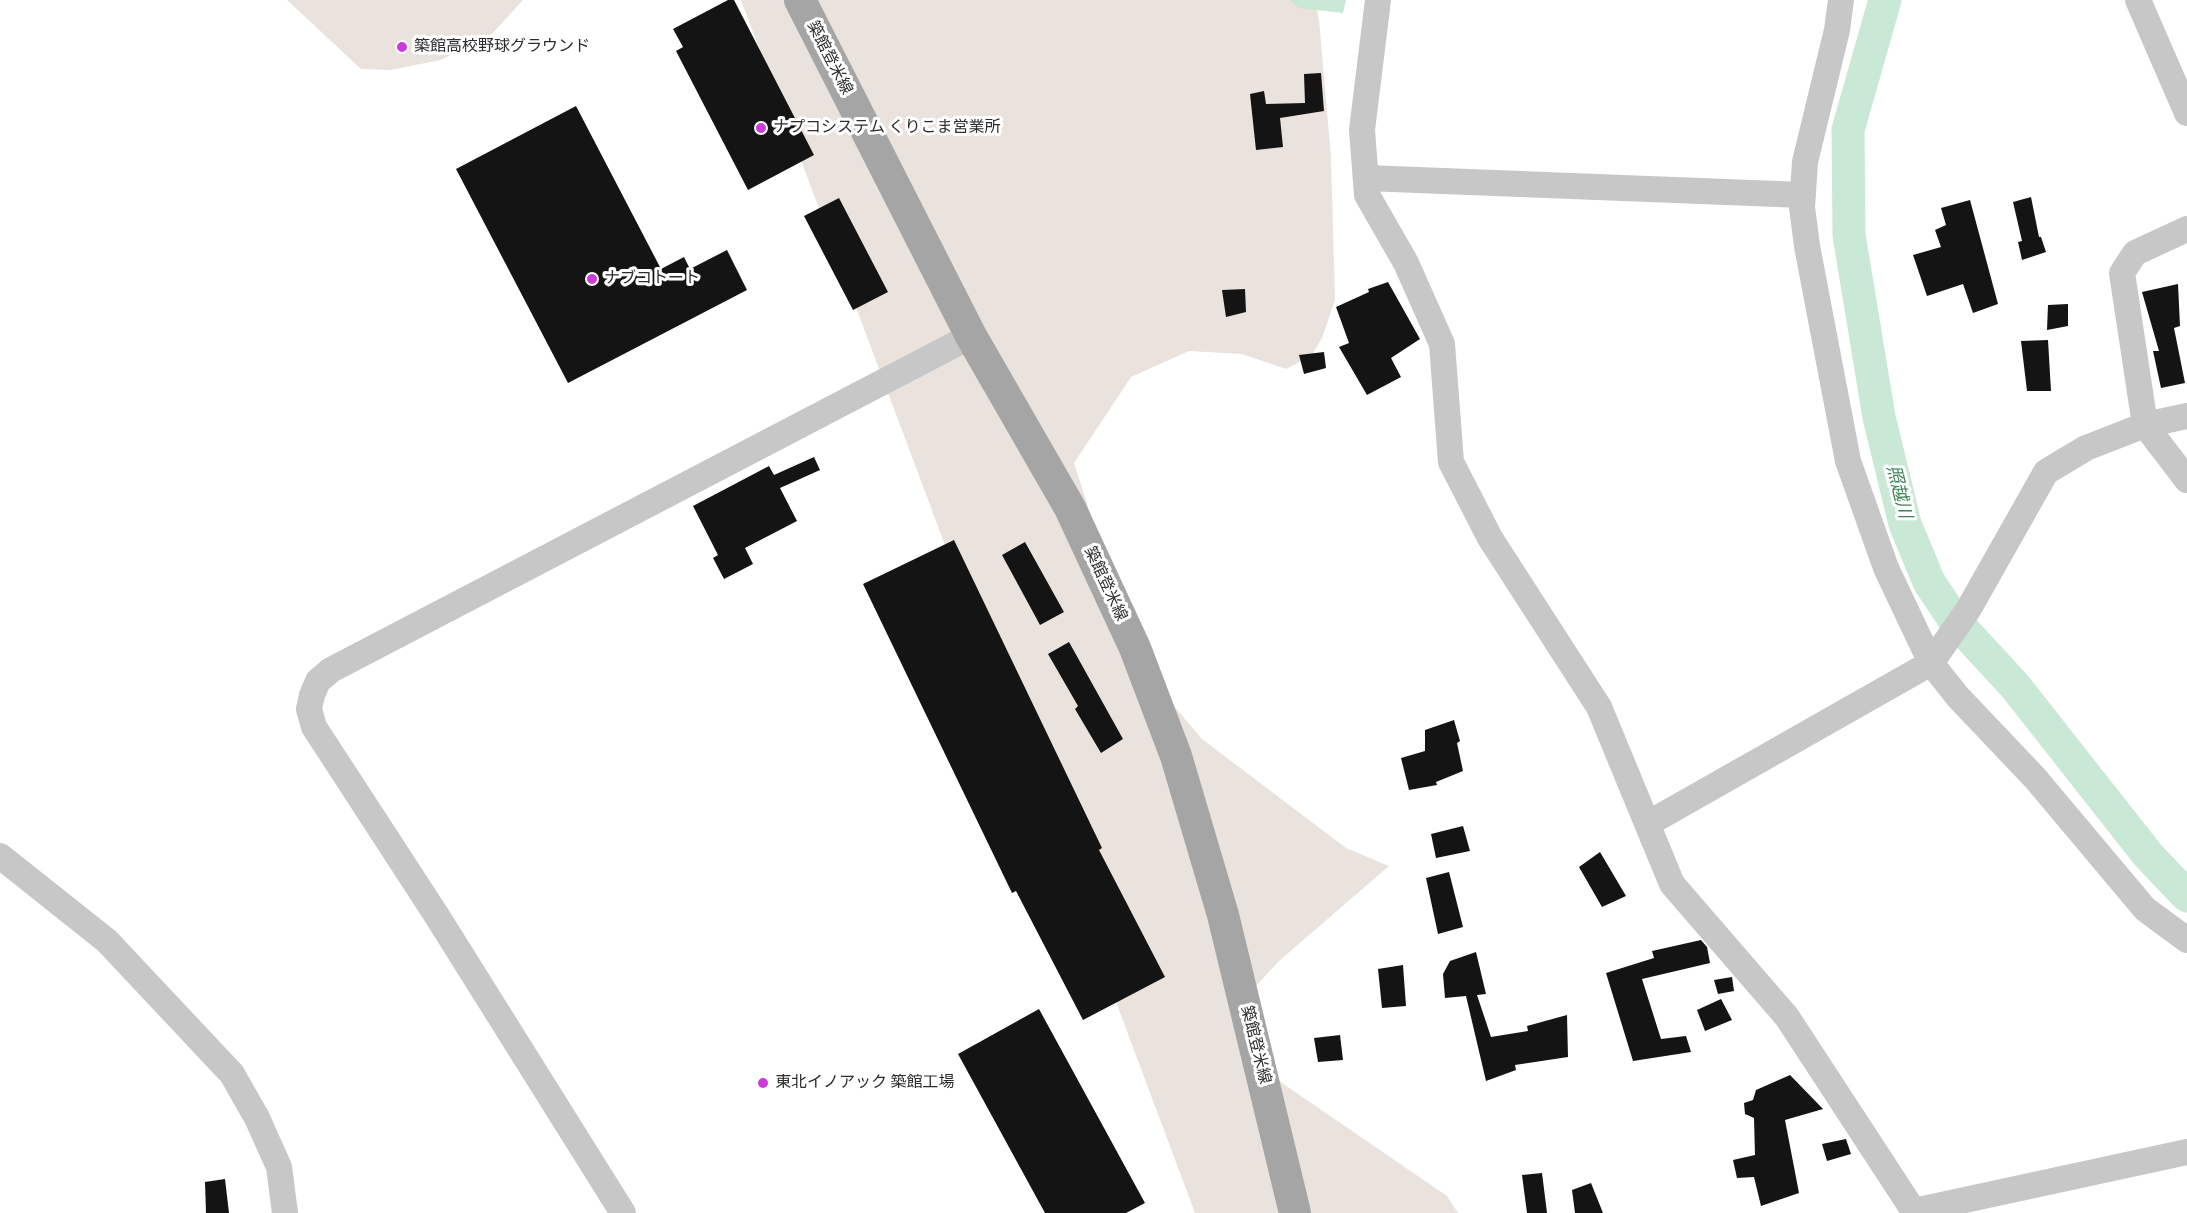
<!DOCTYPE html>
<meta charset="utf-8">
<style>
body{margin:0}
canvas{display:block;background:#fff}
</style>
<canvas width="2187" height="1213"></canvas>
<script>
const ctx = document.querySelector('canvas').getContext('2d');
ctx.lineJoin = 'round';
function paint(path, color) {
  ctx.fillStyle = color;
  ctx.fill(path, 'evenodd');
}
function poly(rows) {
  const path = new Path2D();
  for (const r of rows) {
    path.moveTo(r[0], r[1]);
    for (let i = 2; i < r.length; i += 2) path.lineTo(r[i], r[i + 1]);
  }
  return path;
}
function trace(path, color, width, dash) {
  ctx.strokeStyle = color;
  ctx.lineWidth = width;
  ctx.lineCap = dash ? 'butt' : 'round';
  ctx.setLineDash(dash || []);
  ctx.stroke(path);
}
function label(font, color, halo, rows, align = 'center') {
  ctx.font = font + ' "Titillium Web","Noto Sans JP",sans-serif';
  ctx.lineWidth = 6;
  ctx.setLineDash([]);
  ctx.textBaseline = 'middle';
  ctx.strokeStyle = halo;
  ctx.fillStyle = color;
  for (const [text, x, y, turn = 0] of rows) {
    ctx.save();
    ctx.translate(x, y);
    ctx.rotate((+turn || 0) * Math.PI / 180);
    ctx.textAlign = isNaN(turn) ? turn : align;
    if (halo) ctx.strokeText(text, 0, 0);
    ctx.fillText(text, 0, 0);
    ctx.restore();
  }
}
const green = poly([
 [287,0,523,0,492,34,441,60,390,70,361,69],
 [741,0,1315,0,1319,20,1331,157,1335,300,1322,338,1311,356,1286,369,1242,354,1189,351,1131,377,1074,463,1139,665,1202,739,1346,848,1389,866,1279,961,1256,986,1247,1009,1254,1048,1282,1083,1447,1196,1458,1213,1195,1213]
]);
const water = poly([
 [1290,0,1346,0,1343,13,1299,8]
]);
const river = poly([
 [1885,0,1848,130,1849,235,1879,417,1905,524,1929,582,1955,621,2015,686,2148,855,2187,896]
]);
const building = poly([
 [728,0,734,0,814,155,748,190,676,51,683,47,673,29],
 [1321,73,1324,111,1280,118,1283,147,1256,150,1250,94,1264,91,1266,104,1305,103,1304,74],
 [576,106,661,269,684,257,690,269,727,250,747,290,568,383,456,169],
 [2031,197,2039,237,2041,237,2046,252,2022,260,2018,242,2022,241,2013,202],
 [839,198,888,292,853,310,804,216],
 [1970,200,1998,304,1973,313,1963,284,1927,296,1913,255,1941,247,1935,230,1946,225,1941,208],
 [1388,282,1420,339,1391,358,1401,377,1367,395,1339,347,1349,343,1336,307,1369,292,1368,289],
 [2178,284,2180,326,2174,328,2185,383,2161,388,2153,351,2159,351,2142,292],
 [1245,289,1246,312,1226,317,1222,290],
 [2068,304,2068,326,2047,330,2048,305],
 [2048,340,2051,391,2027,391,2021,341],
 [1324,352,1326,368,1304,374,1299,355],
 [814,457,820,470,780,488,797,521,745,548,753,564,724,579,713,558,718,555,693,506,769,466,774,475],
 [954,540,1102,848,1099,850,1165,977,1083,1020,1016,891,1012,893,863,584],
 [1025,542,1064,612,1040,625,1002,555],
 [1069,642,1123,739,1101,753,1075,709,1078,706,1048,654],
 [1454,720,1460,741,1457,743,1463,771,1436,782,1437,785,1409,790,1401,758,1425,751,1425,730],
 [1463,826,1470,851,1436,858,1431,834],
 [1600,852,1626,896,1602,907,1579,867],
 [1449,872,1463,927,1438,934,1426,878],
 [1701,940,1707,947,1710,963,1642,979,1661,1039,1686,1036,1691,1052,1633,1061,1606,973,1654,958,1652,951],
 [1476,952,1486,994,1477,995,1491,1037,1528,1031,1527,1026,1567,1015,1568,1057,1515,1065,1516,1070,1486,1081,1466,996,1445,998,1443,974,1450,961],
 [1403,965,1406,1006,1382,1008,1378,969],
 [1732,977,1734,991,1718,994,1714,980],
 [1721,999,1732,1020,1705,1031,1697,1010],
 [1039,1009,1145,1203,1126,1213,1045,1213,958,1054],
 [1340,1035,1343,1060,1318,1062,1314,1038],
 [1790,1075,1823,1109,1785,1120,1799,1193,1761,1206,1754,1177,1737,1178,1733,1160,1755,1155,1754,1118,1745,1114,1744,1103,1753,1100,1756,1090],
 [1846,1139,1851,1154,1827,1161,1822,1144],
 [1542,1173,1547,1213,1527,1213,1522,1175],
 [225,1179,229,1213,206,1213,205,1182],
 [1591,1183,1603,1213,1575,1213,1572,1190]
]);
const minor = poly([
 [1378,0,1362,130,1367,195,1406,263,1442,344,1451,462,1490,538,1599,707,1672,884,1787,1017,1915,1213],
 [1841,0,1837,30,1805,162,1802,207,1807,246,1848,461,1886,568,1931,663,1958,697,2035,778,2145,909,2187,940],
 [2138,0,2187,113],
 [1366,178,1803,195],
 [2187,229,2135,253,2122,273,2145,425,2187,480],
 [1649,823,1931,663,1968,610,2046,472,2086,448,2145,425,2187,416],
 [0,856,107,941,232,1074,257,1118,279,1167,285,1213],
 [1914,1211,2187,1152],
 [623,1213,437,916,314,727,309,709,312,695,318,681,331,670,971,336]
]);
const major = poly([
 [800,0,971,336,1070,508,1135,648,1176,756,1223,915,1295,1213]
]);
const markers = [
 [402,47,6,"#cc3cd8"],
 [761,128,6,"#cc3cd8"],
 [592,279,6,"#cc3cd8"],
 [763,1083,6,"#cc3cd8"]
];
const poiNames = [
 ["築館高校野球グラウンド",414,47],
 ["ナプコシステム くりこま営業所",773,128],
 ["ナブコトート",604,279],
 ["東北イノアック 築館工場",775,1083]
];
const streetNames = [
 ["築館登米線",829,58,63],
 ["築館登米線",1105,584,65],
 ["築館登米線",1255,1045,76]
];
const waterNames = [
 ["照越川",1898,492,76]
];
paint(green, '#eae2dc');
paint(water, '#c9e8d5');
trace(river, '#c9e8d5', 33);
paint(building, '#141414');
trace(minor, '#c7c7c7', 26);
trace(major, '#a5a5a5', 32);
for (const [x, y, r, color] of markers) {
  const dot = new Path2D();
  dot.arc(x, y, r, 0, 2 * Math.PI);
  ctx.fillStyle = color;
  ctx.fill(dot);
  trace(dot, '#fff', 2);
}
label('16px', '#2d2d2d', '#fff', poiNames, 'left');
label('16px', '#2d2d2d', '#fff', streetNames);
label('italic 18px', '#3f8359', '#fff', waterNames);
</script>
